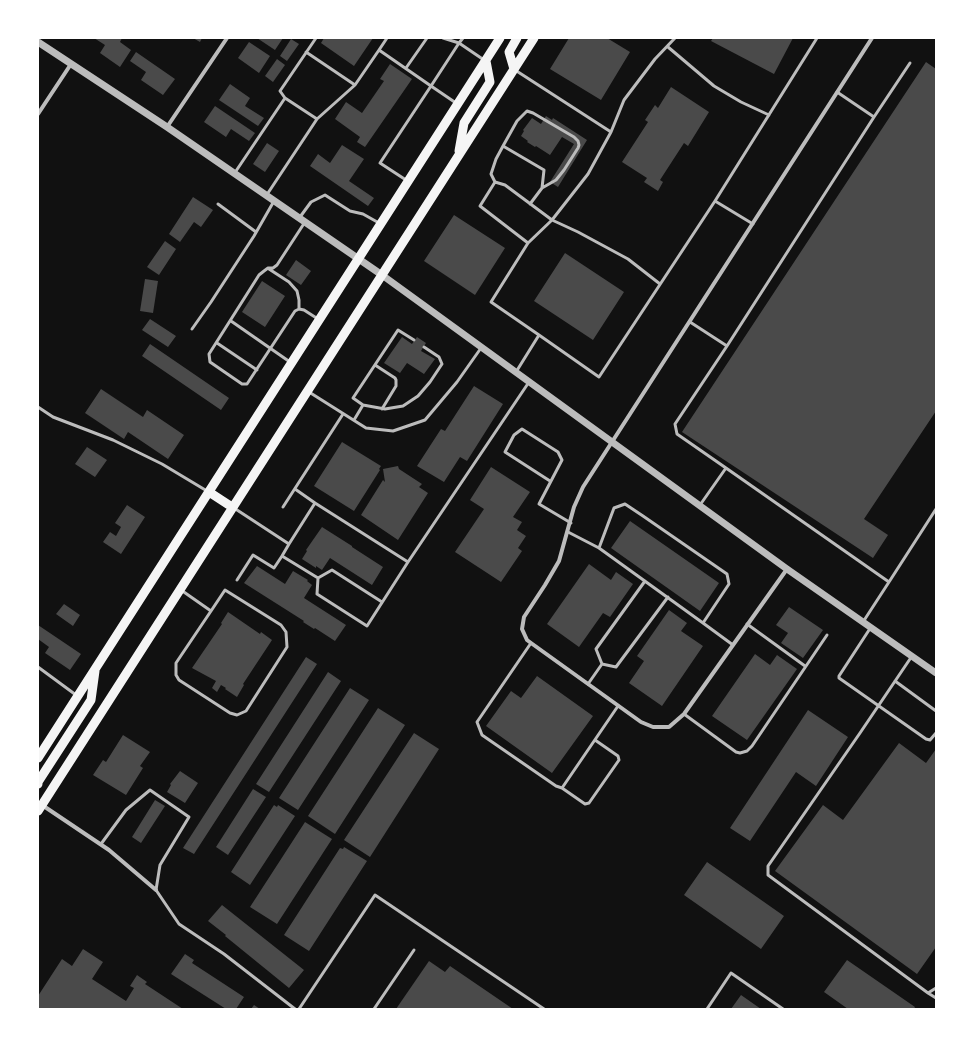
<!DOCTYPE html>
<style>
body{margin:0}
#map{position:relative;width:974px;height:1047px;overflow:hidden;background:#111;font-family:"Exo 2",sans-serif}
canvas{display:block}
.frame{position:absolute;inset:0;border:39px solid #fff;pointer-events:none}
</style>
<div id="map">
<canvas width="974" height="1047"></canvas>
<div class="frame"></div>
</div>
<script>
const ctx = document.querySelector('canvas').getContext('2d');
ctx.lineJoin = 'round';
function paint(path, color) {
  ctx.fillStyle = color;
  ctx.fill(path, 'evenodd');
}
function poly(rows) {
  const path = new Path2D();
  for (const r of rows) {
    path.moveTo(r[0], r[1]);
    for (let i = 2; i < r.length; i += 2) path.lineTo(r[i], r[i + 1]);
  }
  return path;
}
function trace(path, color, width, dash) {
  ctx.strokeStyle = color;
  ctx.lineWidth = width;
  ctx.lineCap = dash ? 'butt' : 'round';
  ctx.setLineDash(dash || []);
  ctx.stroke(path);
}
const building = poly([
 [94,38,122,38,120,42,131,50,120,67,100,53,105,45],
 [193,38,202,38,200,42],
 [257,38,283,38,275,50],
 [324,38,373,38,354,66,321,43],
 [569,38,607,38,630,52,601,100,550,69],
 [713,38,793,38,774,74,711,41],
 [291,39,299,44,287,61,280,56],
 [249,42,270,56,259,73,238,58],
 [136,52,175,79,163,95,141,80,146,72,130,61],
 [277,59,285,65,273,82,265,76],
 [926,62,936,69,936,411,864,519,888,535,873,558,682,432],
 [390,64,412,79,365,147,357,142,360,137,335,119,346,102,362,113,384,81,380,79],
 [230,84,250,98,245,106,264,118,258,126,219,100],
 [671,87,709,112,688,146,684,143,660,180,663,182,658,191,644,182,647,178,622,162,648,122,645,120,655,105,658,108],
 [215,106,255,133,249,141,231,129,226,137,204,122],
 [546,116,552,120,553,118,587,140,558,187,550,182,574,144,562,137,550,155,536,146,535,147,527,142,528,141,521,136,524,131,523,130,532,118,541,124],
 [267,143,279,151,265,172,253,164],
 [342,145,364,159,349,181,374,198,368,206,310,166,318,154,330,163],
 [193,197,213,210,201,227,194,222,180,242,169,234],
 [454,215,505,248,475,295,424,261],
 [165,241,176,249,159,275,147,267],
 [565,253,624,292,593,340,534,301],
 [296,260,311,271,301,285,286,275],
 [145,279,158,281,153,313,140,311],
 [262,281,285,296,265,327,242,312],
 [150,319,176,336,168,347,142,330],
 [402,337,412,344,417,337,426,343,421,351,435,359,424,374,407,363,400,373,384,363],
 [150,344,229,398,221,410,142,356],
 [474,386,503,404,467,461,460,457,444,482,417,466,441,429,445,431],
 [101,389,143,417,147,410,184,435,168,459,128,432,124,439,85,413],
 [342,442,381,466,379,469,380,470,354,511,314,486],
 [87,447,107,460,95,477,75,464],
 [398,466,399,469,422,484,419,487,428,493,398,540,361,515,383,480,385,482,383,469],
 [491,467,530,492,513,517,522,522,517,530,526,536,518,548,522,551,501,582,455,552,484,509,470,500],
 [127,505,145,517,121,554,103,542,110,532,116,536,121,527,115,523],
 [630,521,719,583,700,611,611,548],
 [322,527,352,546,352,547,383,567,372,585,330,558,322,570,316,566,316,568,302,559,307,551,306,550],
 [589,564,611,580,616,572,633,584,610,617,603,613,579,647,547,624],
 [257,566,285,584,293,571,308,580,307,581,312,585,304,598,346,625,335,641,315,628,314,629,303,622,304,621,244,583],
 [64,604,80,615,73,626,56,614],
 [789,607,823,630,803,658,781,643,788,633,776,625],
 [669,610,687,623,681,631,703,646,662,706,629,683,644,661,637,656],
 [228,612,260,634,261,632,272,640,243,684,244,685,237,697,225,689,226,688,221,685,217,692,212,688,216,681,192,668,222,624,221,623],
 [38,625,81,654,70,670,45,653,49,647,38,639],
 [755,654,770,665,777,655,797,669,747,740,712,716],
 [306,657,317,664,194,854,183,848],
 [328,672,341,681,269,792,256,784],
 [537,676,593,716,552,773,486,726,511,691,521,698],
 [350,688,369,700,298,810,279,798],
 [378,708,405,725,335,834,308,816],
 [808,710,848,737,816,786,796,772,750,841,730,828],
 [414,733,439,749,370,857,344,840],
 [123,735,150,752,140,766,143,768,126,795,93,775,103,760,106,762],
 [899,743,926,763,936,749,936,947,917,974,775,871,823,805,843,820],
 [180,771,198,783,185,803,167,792,171,785,170,784],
 [253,789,266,797,228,855,216,847],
 [155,800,165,806,141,843,132,837],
 [274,805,277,807,278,805,295,816,250,885,231,872],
 [305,822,332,839,277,924,250,907],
 [344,847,367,861,309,951,284,935,340,848,343,849],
 [707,862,784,916,761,949,684,895],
 [222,905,304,970,289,988,225,936,226,935,208,921],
 [83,949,103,962,92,979,126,1001,134,988,130,986,137,975,147,982,145,984,183,1009,38,1009,38,996,62,959,72,966],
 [185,954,194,960,192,963,244,997,236,1009,226,1009,171,974],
 [847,960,915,1007,914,1009,848,1009,824,992],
 [429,961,445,972,450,966,513,1009,396,1009],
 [741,995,761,1009,731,1009],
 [254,1005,260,1009,251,1009]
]);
const service = poly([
 [443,38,459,43,431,86,456,103],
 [463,38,459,43,484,60],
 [668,47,714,86,741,102,769,115],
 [379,50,387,38],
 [306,52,355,85],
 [406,68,427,38],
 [515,70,611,132,588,174,552,220,528,243,491,302,539,335,516,372],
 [285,98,280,91,316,38],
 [874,117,910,63],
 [611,132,624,100,655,59,675,38],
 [503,146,517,121,527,111,533,113,574,137,578,141,579,145,578,148,564,170,556,180,542,188],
 [234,174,285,98,317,119],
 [495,182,491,174,496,159,503,146,544,170,542,188,530,204],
 [266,196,317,119,355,85,379,50,431,86,380,163,406,180],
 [715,201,753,224],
 [218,204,256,232],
 [300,217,311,202,325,195,350,211,363,214,379,223],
 [305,222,277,265,273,268,268,268,264,271,259,275,209,354,210,362,242,384,247,384,295,311,299,309,304,310,318,319],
 [528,243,480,206,495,182,505,185,552,220,578,232,628,259,660,284],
 [269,269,289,282,297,291,299,300,299,309],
 [231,321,290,362],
 [690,322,727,346,675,424,677,434,726,468],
 [192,329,211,302,254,236,274,201],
 [539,335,599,377,715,201,817,38],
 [217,343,257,370],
 [727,346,874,117,837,92],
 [375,365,395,378,396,380,396,386,382,409],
 [309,392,366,428,393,431,425,420,457,382,481,348],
 [363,405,385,409,403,406,418,396,430,382,442,364,439,357,424,347],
 [38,407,53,417,113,440,162,464,207,491],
 [354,420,363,405,353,398,398,330,414,340],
 [550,481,505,452,514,435,522,429,558,452,562,460,539,504,571,523],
 [295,489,315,503],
 [700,505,726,468,889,582,863,622],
 [283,507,343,414],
 [234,508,289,544,315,503,408,562,529,382],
 [568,532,599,548,614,508,625,504,643,516,727,574,729,584,703,623,733,645],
 [289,544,282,556,318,578,317,594,367,626,408,562],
 [599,548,703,623],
 [318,578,332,570,382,602],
 [237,580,253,555,274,568,282,556],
 [889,582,936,509],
 [181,590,211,611,225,590,281,625,286,632,287,647,246,711,237,715,230,713,179,680,176,675,176,663,211,611],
 [747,624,805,666],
 [871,627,839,676,839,678,926,739,930,740,936,733],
 [531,643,477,722,482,735,556,786,562,788,618,706],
 [912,656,860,733,768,866,768,875,928,993,936,988],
 [602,664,616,667,668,597],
 [38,667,76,695],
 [895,681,936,711],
 [588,684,602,664,596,649,645,581],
 [684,714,736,752,740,753,747,751,752,746,827,635],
 [562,788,585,804,589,803,619,760,618,756,595,740],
 [101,844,126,810,150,790,189,817,160,865,156,890,179,924,224,954,295,1009],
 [928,993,936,998],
 [299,1009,375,895,544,1009],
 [374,1009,414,950],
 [707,1009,731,973,783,1009]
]);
const minor = poly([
 [38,114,71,64],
 [167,127,227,38],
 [787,569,684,714,669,727,653,727,641,722,531,643,527,640,522,629,524,617,545,585,559,561,574,507,583,487,872,38],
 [42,805,109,850,156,890]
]);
const tertiary = poly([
 [38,42,167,127,382,275,787,569,936,673]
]);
const primary = poly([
 [514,69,509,52,517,38],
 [459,151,464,123,490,82,486,61],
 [209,492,232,507],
 [38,758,500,38],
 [38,784,38,782,91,700,95,671],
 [38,811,534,38]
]);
paint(building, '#4a4a4a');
trace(service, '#bcbcbc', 3);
trace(minor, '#bcbcbc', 4);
trace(tertiary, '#bcbcbc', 7);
trace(primary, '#f5f5f5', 9);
</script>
